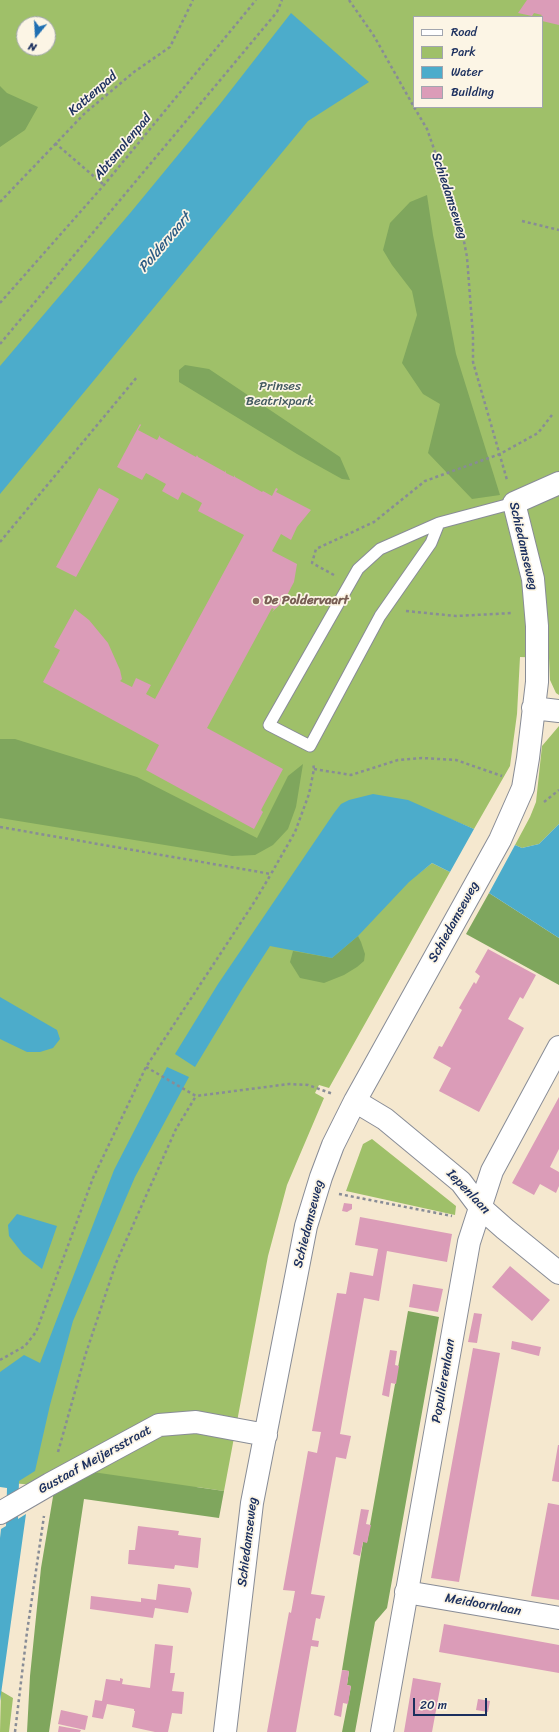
<!DOCTYPE html>
<style>
body{margin:0}
#map{position:relative;width:559px;height:1732px;overflow:hidden;background:#f5e8cf;font-family:Sriracha,sans-serif}
canvas{display:block}
.legend{position:absolute;left:413px;top:16px;width:130px;height:92px;box-sizing:border-box;background:#fcf5e5;border:1px solid #a2a6af;margin:0;padding:5px 7px;list-style:none;font-size:12px;color:#1b2f5e}
.legend li{display:flex;align-items:center;gap:8px;height:20px}
.legend b{width:20px;border:1px solid #a2a6af}
.north{position:absolute;left:16px;top:16px;width:40px;height:40px;box-sizing:border-box;background:#fcf5e5;border:1px solid #a2a6af;border-radius:50%;rotate:198deg;font-size:11px;font-weight:700;line-height:16px;text-align:center;color:#1b2f5e}
.north::after{content:'';display:block;margin:auto;width:14px;height:18px;background:#1f6fb2;clip-path:polygon(50% 0,100% 100%,50% 72%,0 100%)}
.scale{position:absolute;left:413px;top:1698px;width:74px;height:18px;box-sizing:border-box;border:2px solid #1b2f5e;border-top:0;padding-left:5px;font-size:12px;line-height:14px;white-space:nowrap;color:#1b2f5e;-webkit-text-stroke:3px #fcf5e5;paint-order:stroke}
</style>
<div id="map">
<canvas width="559" height="1732"></canvas>
<ul class="legend">
<li><b style="height:5px;background:#fff"></b>Road</li>
<li><b style="height:11px;background:#9fc069"></b>Park</li>
<li><b style="height:11px;background:#4caccb"></b>Water</li>
<li><b style="height:11px;background:#db9cb8"></b>Building</li>
</ul>
<div class="north">N</div>
<div class="scale">20 m</div>
</div>
<script>
const ctx = document.querySelector('canvas').getContext('2d');
ctx.lineJoin = 'round';
function paint(path, color) {
  ctx.fillStyle = color;
  ctx.fill(path, 'evenodd');
}
function poly(rows) {
  const path = new Path2D();
  for (const r of rows) {
    path.moveTo(r[0], r[1]);
    for (let i = 2; i < r.length; i += 2) path.lineTo(r[i], r[i + 1]);
  }
  return path;
}
function trace(path, color, width, dash) {
  ctx.strokeStyle = color;
  ctx.lineWidth = width;
  ctx.lineCap = dash ? 'butt' : 'round';
  ctx.setLineDash(dash || []);
  ctx.stroke(path);
}
function label(font, color, halo, rows, align = 'center') {
  ctx.font = font + ' Sriracha,sans-serif';
  ctx.lineWidth = 3.5;
  ctx.setLineDash([]);
  ctx.textBaseline = 'middle';
  ctx.strokeStyle = halo;
  ctx.fillStyle = color;
  for (const [text, x, y, turn = 0] of rows) {
    ctx.save();
    ctx.translate(x, y);
    ctx.rotate((+turn || 0) * Math.PI / 180);
    ctx.textAlign = isNaN(turn) ? turn : align;
    if (halo) ctx.strokeText(text, 0, 0);
    ctx.fillText(text, 0, 0);
    ctx.restore();
  }
}
const green = poly([
 [0,0,559,0,559,695,556,693,550,680,549,658,520,657,517,714,510,766,474,829,445,817,418,874,432,863,450,872,329,1088,319,1085,315,1093,324,1098,287,1185,268,1256,224,1491,197,1487,68,1488,0,1482],
 [414,17,542,17,542,107,414,107],
 [24,24,48,24,48,48,24,48],
 [559,726,559,824,539,844,522,848,515,845,530,817,536,802,542,746],
 [372,1139,456,1206,455,1215,346,1191,363,1144],
 [1,1691,13,1698,9,1732,0,1732]
]);
const forest = poly([
 [0,86,7,93,38,107,25,130,0,147],
 [427,195,433,235,456,354,500,495,472,499,428,453,440,404,423,394,402,363,417,315,412,291,392,265,383,250,390,223,410,202],
 [185,365,209,369,340,457,350,480,342,479,297,454,179,382,179,370],
 [0,739,15,739,137,777,257,838,288,776,303,764,296,807,288,829,273,845,255,855,232,856,0,818],
 [489,893,559,938,559,985,466,934],
 [358,936,361,942,365,954,364,961,357,967,344,975,324,983,300,978,290,962,293,951,332,958],
 [408,1311,439,1317,387,1608,375,1622,355,1732,342,1732,351,1686,347,1685,349,1671,342,1670,363,1542,367,1542],
 [58,1467,224,1491,219,1518,84,1499,49,1732,27,1732,30,1676,41,1568]
]);
const water = poly([
 [291,13,369,82,308,121,0,494,0,366,131,212,220,104],
 [373,794,408,800,474,829,450,872,432,863,409,882,358,936,332,958,270,946,241,991,195,1067,175,1054,218,984,334,813,341,804,349,800],
 [559,824,559,938,489,893,515,845,522,848,539,844],
 [0,997,57,1030,60,1039,53,1048,40,1052,27,1052,0,1039],
 [167,1067,189,1077,135,1177,73,1321,50,1405,35,1471,19,1481,18,1519,26,1514,0,1701,0,1538,1,1529,6,1526,7,1488,0,1487,0,1372,24,1355,40,1363,114,1170],
 [17,1214,57,1226,42,1269,23,1254,9,1236,8,1225]
]);
const building = poly([
 [527,0,559,0,559,25,542,21,542,17,540,17,542,15,534,13,532,16,518,13],
 [140,424,141,425,138,430,157,440,160,435,160,437,196,457,197,455,198,457,225,472,225,470,226,473,234,477,235,475,235,477,262,492,263,491,272,496,276,488,278,489,276,492,311,510,297,527,291,540,281,534,272,551,297,564,294,582,284,601,272,612,274,609,272,608,207,728,283,769,261,810,263,812,254,829,146,770,159,745,43,682,60,650,54,647,75,609,89,620,108,643,120,670,122,679,120,681,132,687,136,678,151,685,146,694,155,699,244,535,198,511,202,503,182,492,178,500,162,491,166,484,146,473,142,480,117,467],
 [99,488,119,499,76,577,56,567],
 [488,949,536,975,523,999,520,997,508,1019,524,1028,479,1112,439,1091,451,1068,433,1058,439,1046,442,1047,462,1010,459,1008,474,982,476,984,480,976,475,972],
 [559,1097,559,1149,550,1167,559,1172,559,1186,556,1193,540,1184,534,1195,512,1183],
 [344,1203,352,1204,352,1209,347,1212,342,1211],
 [360,1217,452,1234,447,1262,387,1251,379,1301,364,1298,340,1434,351,1436,346,1459,336,1457,311,1594,325,1596,320,1619,316,1618,312,1640,319,1641,318,1647,311,1646,296,1732,267,1732,289,1612,291,1613,295,1591,283,1590,308,1451,317,1453,321,1432,312,1431,337,1293,346,1294,350,1272,373,1276,378,1249,355,1245],
 [510,1266,550,1300,532,1321,492,1287],
 [413,1284,443,1289,438,1312,409,1307],
 [474,1313,482,1314,477,1343,468,1342],
 [512,1341,541,1347,539,1356,511,1349],
 [473,1348,500,1353,459,1582,431,1578],
 [390,1350,397,1351,395,1365,399,1366,396,1384,391,1383,389,1397,382,1395],
 [558,1445,559,1445,559,1482,552,1481],
 [548,1503,559,1505,559,1600,531,1596],
 [361,1509,369,1510,366,1524,371,1525,367,1543,363,1542,360,1556,353,1554],
 [138,1526,179,1531,178,1535,201,1538,198,1568,175,1565,174,1569,128,1564,129,1550,135,1550],
 [158,1584,190,1588,192,1593,188,1613,155,1608,153,1618,90,1609,91,1596,141,1602,141,1598,156,1600],
 [444,1624,559,1645,559,1673,439,1652],
 [155,1644,173,1646,170,1673,175,1673,172,1691,184,1692,182,1714,172,1713,168,1732,155,1732,132,1727,135,1711,134,1711,134,1709,107,1704,103,1719,92,1717,95,1700,102,1701,106,1679,120,1681,120,1678,123,1679,122,1684,150,1688],
 [342,1670,349,1671,347,1685,351,1686,348,1704,343,1703,341,1717,334,1715],
 [413,1678,441,1683,432,1732,404,1732],
 [478,1699,490,1701,488,1712,476,1710],
 [61,1710,88,1716,85,1730,58,1724],
 [59,1726,81,1730,80,1732,58,1732]
]);
const path = poly([
 [349,0,374,36,414,107],
 [414,107,427,129,461,226,467,257,473,336,473,362,507,480],
 [55,143,104,185],
 [0,202,85,113,134,72,170,47,193,0],
 [522,221,559,230],
 [0,303,104,185,256,0],
 [0,344,277,12,282,0],
 [0,542,137,377],
 [334,575,312,563,316,549,374,522,425,481,500,454,538,433,552,415],
 [406,611,456,616,513,613],
 [314,769,351,775,398,760,422,758,456,760,502,776],
 [544,802,559,790],
 [0,827,271,874,295,832,309,794,314,769,313,763],
 [146,1067,196,1096,289,1084,308,1085,333,1094],
 [339,1194,452,1216],
 [0,1360,25,1346,36,1332,93,1178,146,1067,255,901,271,874],
 [58,1452,85,1356,116,1263,176,1129,196,1096],
 [15,1732,27,1632,44,1516]
]);
const service = poly([
 [439,523,431,543,380,616,310,746,269,725,358,569,380,549,439,523,514,503]
]);
const minor = poly([
 [533,708,559,711],
 [355,1101,385,1119,461,1182,479,1206,505,1229,559,1273],
 [0,1513,50,1484,159,1425,196,1422,266,1435],
 [406,1592,559,1618],
 [225,1732,252,1503,306,1226,321,1177,333,1145,355,1101,500,840,523,788,528,758,537,682,537,626,533,579,514,503,559,483],
 [382,1732,469,1242,492,1171,559,1047]
]);
const markers = [
 [256,601,4,"#8d6e63"]
];
const streetNames = [
 ["Kattenpad",93,94,-41],
 ["Abtsmolenpad",123,147,-50],
 ["Schiedamseweg",449,196,72],
 ["Schiedamseweg",523,546,77],
 ["Schiedamseweg",454,922,-61],
 ["Iepenlaan",468,1192,46],
 ["Schiedamseweg",309,1224,-76],
 ["Populierenlaan",444,1381,-80],
 ["Gustaaf Meijersstraat",95,1460,-29],
 ["Schiedamseweg",248,1542,-83],
 ["Meidoornlaan",483,1605,10]
];
const parkNames = [
 ["Prinses",280,387],
 ["Beatrixpark",280,402]
];
const educationNames = [
 ["De Poldervaart",264,601]
];
const waterNames = [
 ["Poldervaart",165,243,-50]
];
paint(green, '#9fc069');
paint(forest, '#7fa65d');
paint(water, '#4caccb');
paint(building, '#db9cb8');
trace(service, '#888c96', 13);
trace(minor, '#888c96', 24);
trace(path, '#888c96', 2.5, [3, 3]);
trace(service, '#fff', 11);
trace(minor, '#fff', 22);
for (const [x, y, r, color] of markers) {
  const dot = new Path2D();
  dot.arc(x, y, r, 0, 2 * Math.PI);
  ctx.fillStyle = color;
  ctx.fill(dot);
  trace(dot, '#fcf5e5', 1.5);
}
label('13px', '#1b2f5e', '#fcf5e5', streetNames);
label('13px', '#435a61', '#fcf5e5', parkNames);
label('bold 13px', '#785e54', '#fcf5e5', educationNames, 'left');
label('italic 14px', '#2c5b84', '#fcf5e5', waterNames);
</script>
